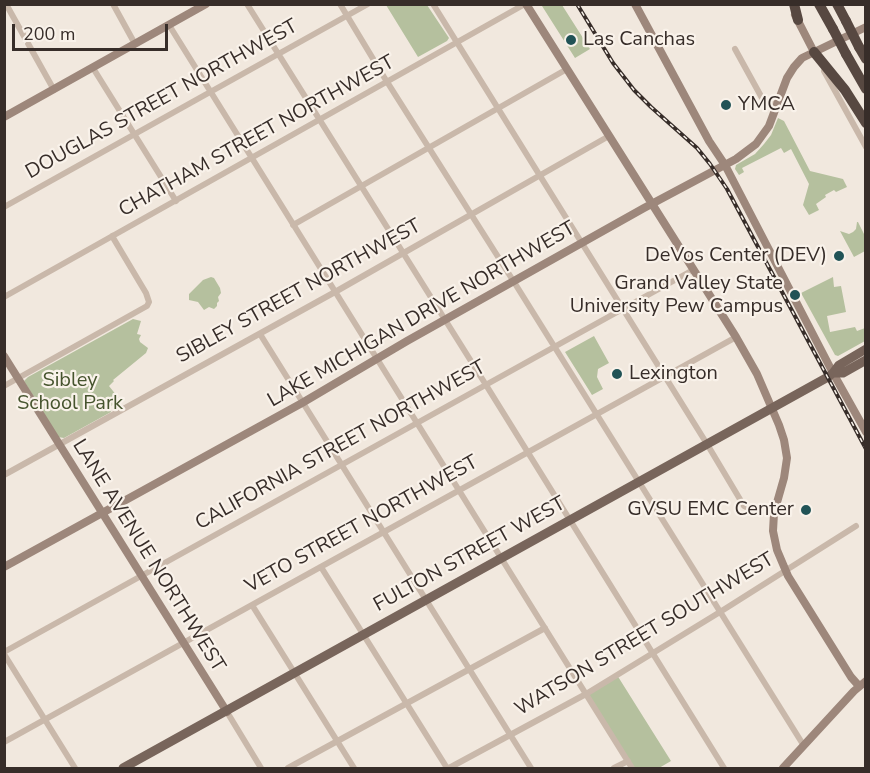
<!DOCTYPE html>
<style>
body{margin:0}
#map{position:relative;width:870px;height:773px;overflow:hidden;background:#f1e8de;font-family:"Nunito Sans",sans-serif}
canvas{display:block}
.frame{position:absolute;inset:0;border:6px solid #372d29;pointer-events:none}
.scale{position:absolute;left:12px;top:24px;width:156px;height:27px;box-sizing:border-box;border:3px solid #372d29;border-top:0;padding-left:8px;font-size:18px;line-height:21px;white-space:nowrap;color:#372d29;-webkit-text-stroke:4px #f9f2ea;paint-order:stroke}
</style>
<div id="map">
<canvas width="870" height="773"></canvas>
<div class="frame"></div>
<div class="scale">200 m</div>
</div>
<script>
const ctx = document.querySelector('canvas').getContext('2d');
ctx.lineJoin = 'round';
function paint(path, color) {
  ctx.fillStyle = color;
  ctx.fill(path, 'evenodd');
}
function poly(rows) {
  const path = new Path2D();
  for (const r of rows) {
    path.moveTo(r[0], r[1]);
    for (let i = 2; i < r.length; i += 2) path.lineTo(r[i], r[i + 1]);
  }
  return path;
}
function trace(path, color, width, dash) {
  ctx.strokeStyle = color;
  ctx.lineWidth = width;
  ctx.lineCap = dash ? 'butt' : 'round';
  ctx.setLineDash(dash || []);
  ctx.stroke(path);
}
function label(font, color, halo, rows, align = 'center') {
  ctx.font = font + ' "Nunito Sans",sans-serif';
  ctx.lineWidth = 4.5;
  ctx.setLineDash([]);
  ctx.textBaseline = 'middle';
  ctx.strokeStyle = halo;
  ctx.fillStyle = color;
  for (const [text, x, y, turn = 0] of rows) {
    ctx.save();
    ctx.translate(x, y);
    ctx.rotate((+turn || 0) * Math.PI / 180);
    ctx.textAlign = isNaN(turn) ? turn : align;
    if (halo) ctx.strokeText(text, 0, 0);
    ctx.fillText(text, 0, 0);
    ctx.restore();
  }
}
const green = poly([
 [386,5,427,5,449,38,447,41,418,57],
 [543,5,562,5,590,49,575,58,542,6],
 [778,118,784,121,810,171,843,179,847,187,836,192,834,190,825,195,826,197,816,204,819,210,809,215,803,205,809,184,791,149,784,153,781,148,742,168,744,172,739,175,735,169,736,165,755,154,764,144,771,135],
 [857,222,858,222,865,236,865,251,854,257,840,231,849,234,853,232,856,229],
 [211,277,214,278,220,288,221,293,218,297,219,301,217,303,217,306,214,309,209,307,204,310,198,302,189,300,189,294,203,280],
 [833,277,834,287,841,286,846,312,827,316,830,332,855,327,857,331,865,328,865,341,838,356,835,355,801,293],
 [133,319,141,321,137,334,141,335,139,339,140,342,148,348,146,353,113,380,114,381,109,386,121,401,109,407,111,412,64,438,58,437,24,381,28,377],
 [594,336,609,363,598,369,597,377,603,389,592,395,565,352],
 [617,675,671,761,659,768,632,768,586,694]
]);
const street = poly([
 [6,4,54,90],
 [113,4,135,44],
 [247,4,486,385,724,768],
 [340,4,384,77,514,282,804,746],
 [433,4,707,444,744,506,753,511],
 [169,25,632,768],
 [735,49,762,98,777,106],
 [93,68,176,201],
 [824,71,866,147],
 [4,207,368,4],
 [293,225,567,69],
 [4,297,525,4],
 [260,334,531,768],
 [4,386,147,306,149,302,146,293,112,236],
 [4,475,335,292,609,136],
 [321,567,447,768],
 [252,605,354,768],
 [4,652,693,270],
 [4,654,75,768],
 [227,712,261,768],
 [4,742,736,337],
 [288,768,545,628],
 [449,768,586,694,720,612,856,526],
 [614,768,628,761]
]);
const secondary = poly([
 [526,4,736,337,757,374,779,425,784,440,787,458,784,478,774,513,773,531,777,550,788,576,851,677,859,686],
 [635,4,709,141,725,165,833,373,866,432],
 [795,15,814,52],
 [4,117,206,4],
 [4,356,227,712],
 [4,567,302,403,407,341,644,208,736,159,756,144,769,126,787,78,794,67,802,58,866,27],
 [783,768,854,691,866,681]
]);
const primary = poly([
 [833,373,839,365,866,349],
 [123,768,828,377,833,373,843,373,866,360]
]);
const highway = poly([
 [794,4,798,20],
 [819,4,833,29],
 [837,4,846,21],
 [859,47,866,59],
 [814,52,845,90,866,123],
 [846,54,866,89]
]);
const rail = poly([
 [577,4,613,63,634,90,651,107,697,148,710,164,727,189,866,449]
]);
const highwayBridge = poly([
 [846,21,859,47],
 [833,29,846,54]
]);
const markers = [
 [571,40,6,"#215356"],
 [726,105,6,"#215356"],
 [839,256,6,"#215356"],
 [795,295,6,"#215356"],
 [617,374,6,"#215356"],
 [806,510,6,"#215356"]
];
const poiNames = [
 ["Las Canchas",583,40],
 ["YMCA",738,105],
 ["DeVos Center (DEV)",827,256,"right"],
 ["Grand Valley State",783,284,"right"],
 ["University Pew Campus",783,307,"right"],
 ["Lexington",629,374],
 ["GVSU EMC Center",794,510,"right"]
];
const streetNames = [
 ["DOUGLAS STREET NORTHWEST",162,100,-29],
 ["CHATHAM STREET NORTHWEST",257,137,-29],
 ["SIBLEY STREET NORTHWEST",299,292,-29],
 ["LAKE MICHIGAN DRIVE NORTHWEST",422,315,-30],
 ["CALIFORNIA STREET NORTHWEST",341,446,-29],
 ["VETO STREET NORTHWEST",362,525,-29],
 ["FULTON STREET WEST",470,555,-29],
 ["LANE AVENUE NORTHWEST",148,556,58],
 ["WATSON STREET SOUTHWEST",645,635,-31]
];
const parkNames = [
 ["Sibley",70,381],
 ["School Park",70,404]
];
paint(green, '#b5c09e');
trace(street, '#c9b8aa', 6);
trace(secondary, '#9d877b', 8);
trace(primary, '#78655b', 9);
trace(highway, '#574841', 10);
trace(rail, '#372d29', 4);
trace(rail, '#f9f2ea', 1.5, [4.5]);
trace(highwayBridge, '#574841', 10);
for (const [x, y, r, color] of markers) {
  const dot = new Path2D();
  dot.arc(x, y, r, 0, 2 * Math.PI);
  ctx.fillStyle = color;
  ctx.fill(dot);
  trace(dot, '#f9f2ea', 2);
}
label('20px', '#372d29', '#f9f2ea', poiNames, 'left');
label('20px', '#372d29', '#f9f2ea', streetNames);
label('20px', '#46542e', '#f9f2ea', parkNames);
</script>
